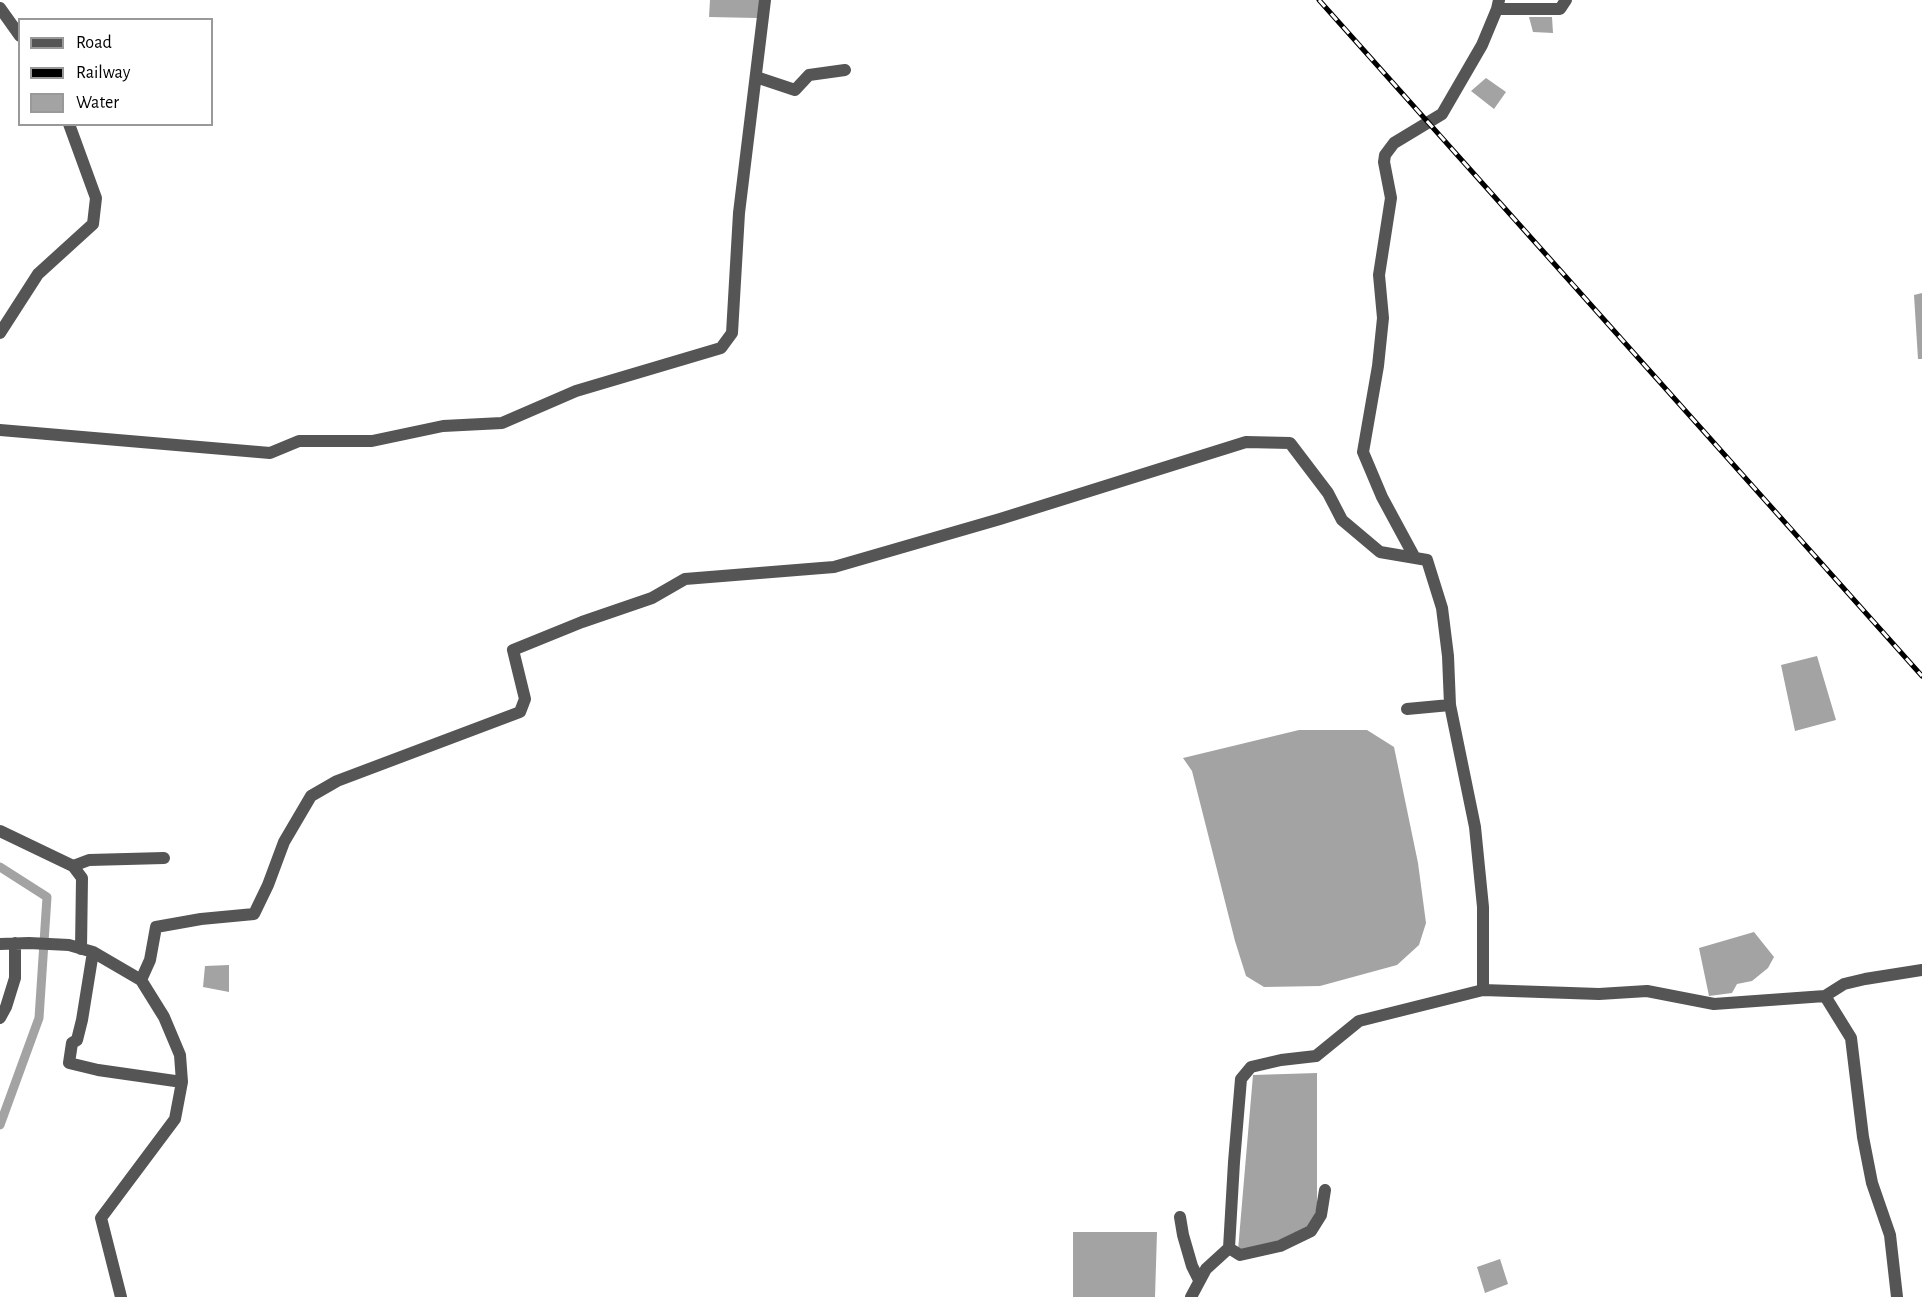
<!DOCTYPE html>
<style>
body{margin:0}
#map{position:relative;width:1922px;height:1297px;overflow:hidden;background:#fff;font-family:"Alegreya Sans",sans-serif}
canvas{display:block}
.legend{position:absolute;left:18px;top:18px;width:195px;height:108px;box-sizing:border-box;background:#fff;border:2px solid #999;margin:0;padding:8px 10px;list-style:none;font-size:18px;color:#000}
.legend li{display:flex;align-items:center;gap:12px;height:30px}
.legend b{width:30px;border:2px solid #999}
</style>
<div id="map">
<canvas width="1922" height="1297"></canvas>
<ul class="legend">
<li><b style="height:8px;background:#555"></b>Road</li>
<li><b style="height:8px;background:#000"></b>Railway</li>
<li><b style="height:16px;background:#a3a3a3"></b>Water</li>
</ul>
</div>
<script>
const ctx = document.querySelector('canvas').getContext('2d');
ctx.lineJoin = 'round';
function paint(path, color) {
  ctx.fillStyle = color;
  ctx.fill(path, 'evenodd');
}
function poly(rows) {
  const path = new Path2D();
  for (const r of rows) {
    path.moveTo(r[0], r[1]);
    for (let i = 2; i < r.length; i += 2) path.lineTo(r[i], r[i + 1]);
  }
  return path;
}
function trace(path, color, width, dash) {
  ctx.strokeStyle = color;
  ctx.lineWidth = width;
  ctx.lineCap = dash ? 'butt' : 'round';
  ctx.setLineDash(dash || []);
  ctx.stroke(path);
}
const water = poly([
 [710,0,761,0,757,18,709,17],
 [1529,17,1552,17,1553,33,1533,32],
 [1486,78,1506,92,1494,109,1471,91],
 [1922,293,1922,359,1918,359,1914,295],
 [1817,656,1836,720,1795,731,1781,665],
 [1299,730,1367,730,1394,747,1418,863,1426,923,1419,945,1397,965,1320,986,1264,987,1246,976,1235,941,1192,771,1183,758],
 [1754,932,1774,957,1768,968,1752,981,1737,984,1732,993,1709,996,1699,948],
 [229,965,229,992,203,987,205,966],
 [1317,1073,1317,1207,1312,1224,1273,1243,1238,1250,1253,1075],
 [1073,1232,1157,1232,1155,1297,1073,1297],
 [1500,1259,1508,1284,1485,1293,1477,1267]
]);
const canal = poly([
 [0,867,47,897,39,1018,0,1125]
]);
const minor = poly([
 [0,8,20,36],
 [1497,9,1560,9,1566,0],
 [756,77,795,90,809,75,845,70],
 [0,333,38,274,93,224,96,198,69,124],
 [0,430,270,453,299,441,372,441,443,426,502,423,576,391,721,348,732,333,739,213,765,0],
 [1415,558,1382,497,1363,452,1378,366,1383,318,1379,275,1391,198,1384,162,1385,155,1394,143,1442,114,1482,45,1497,9,1499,0],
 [1407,709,1450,705],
 [0,831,73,866,82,878,81,949],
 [73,866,89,860,164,858],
 [0,944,29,943,69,945,93,952,141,980,164,1017,180,1055,182,1082,175,1119,101,1218,121,1297],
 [93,952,82,1020,77,1040,72,1043,69,1063,98,1070,182,1082],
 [141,980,150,960,156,927,201,919,254,914,268,885,284,842,311,796,337,781,520,712,525,699,513,650,582,622,652,598,685,579,834,567,1000,519,1246,442,1290,443,1328,493,1342,520,1380,552,1427,560,1442,608,1448,656,1450,705,1475,827,1483,907,1483,990,1359,1021,1316,1056,1281,1060,1251,1067,1241,1079,1234,1162,1229,1248,1206,1269,1191,1297],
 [1483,990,1599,994,1647,991,1714,1004,1825,996,1851,1038,1863,1137,1872,1183,1890,1235,1897,1297],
 [1825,996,1844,984,1865,979,1922,970],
 [0,1018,6,1007,15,978,15,943],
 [1180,1217,1183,1235,1192,1266,1199,1280],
 [1229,1248,1240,1255,1280,1246,1311,1231,1321,1215,1325,1190]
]);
const rail = poly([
 [1319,0,1922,676]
]);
paint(water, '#a3a3a3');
trace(canal, '#a3a3a3', 9);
trace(minor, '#555', 12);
trace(rail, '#000', 5);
trace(rail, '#fff', 3, [9]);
</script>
